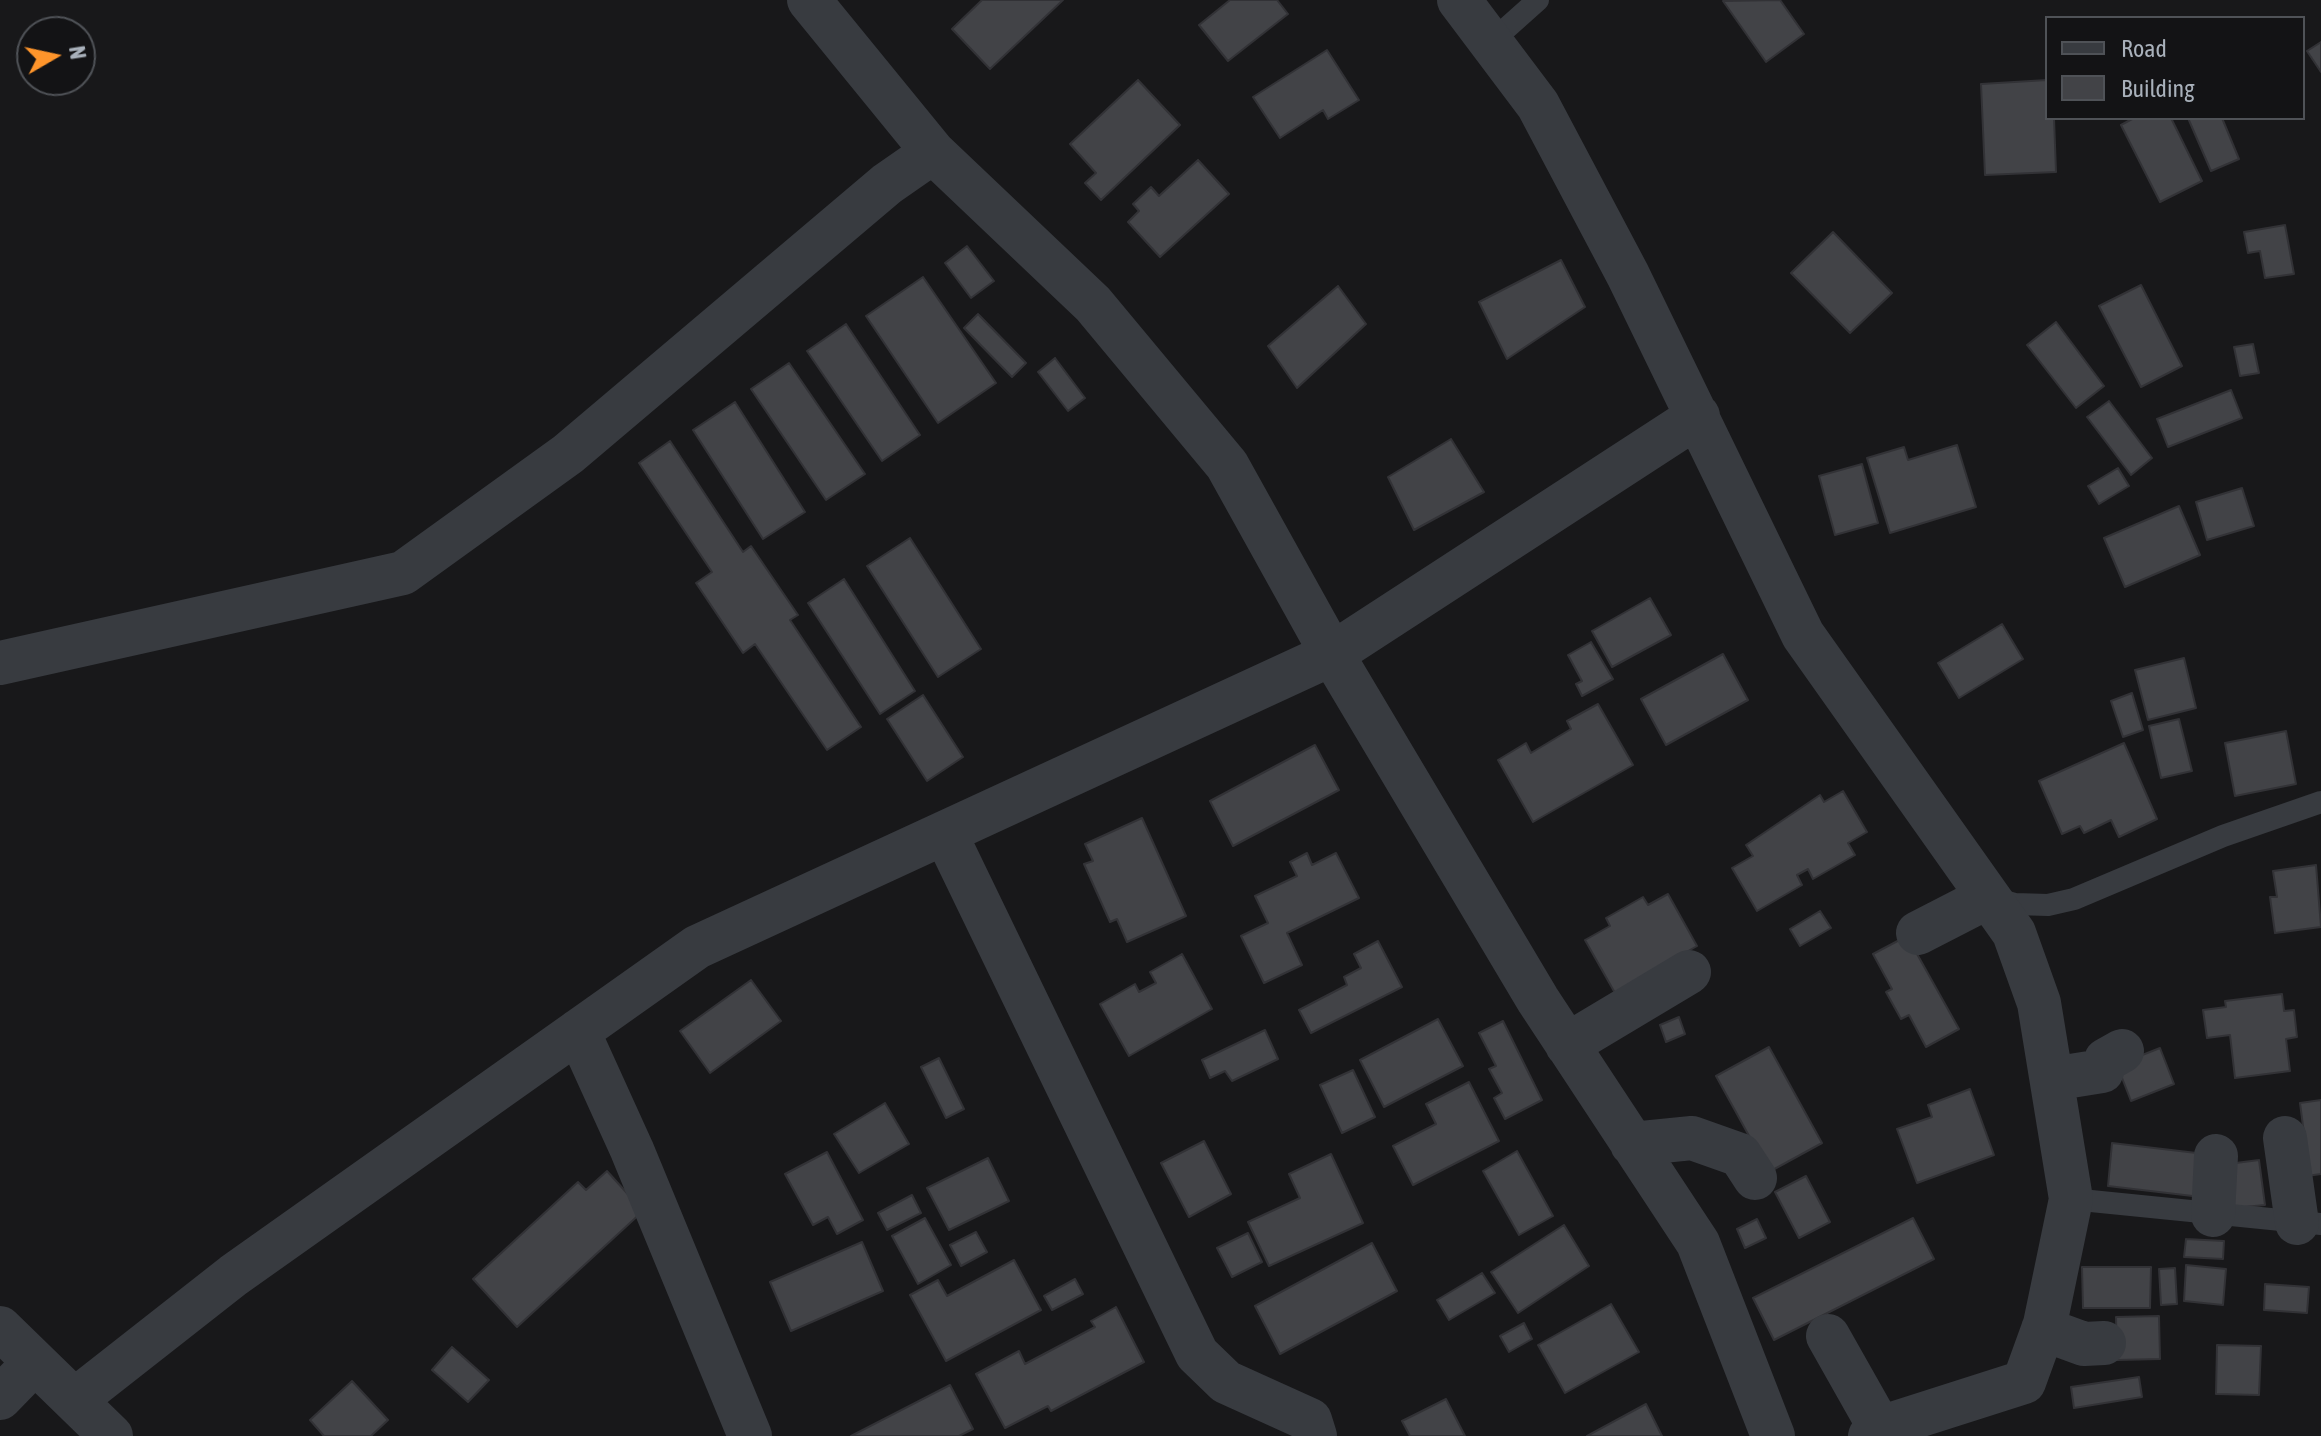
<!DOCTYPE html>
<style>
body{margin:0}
#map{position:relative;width:2321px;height:1436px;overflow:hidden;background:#18181a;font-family:"Asap Condensed",sans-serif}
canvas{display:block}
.legend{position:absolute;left:2045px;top:16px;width:260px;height:104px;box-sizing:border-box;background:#131315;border:2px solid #4f5257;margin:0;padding:10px 14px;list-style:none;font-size:24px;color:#a9b1bb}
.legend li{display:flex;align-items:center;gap:16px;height:40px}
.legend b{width:40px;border:2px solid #4f5257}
.north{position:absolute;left:16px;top:16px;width:80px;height:80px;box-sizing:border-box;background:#131315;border:2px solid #4f5257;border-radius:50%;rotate:81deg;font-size:22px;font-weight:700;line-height:32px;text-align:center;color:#a9b1bb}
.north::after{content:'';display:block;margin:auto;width:28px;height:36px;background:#ff952b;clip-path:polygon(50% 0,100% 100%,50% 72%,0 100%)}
</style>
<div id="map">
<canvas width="2321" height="1436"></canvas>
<ul class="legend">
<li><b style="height:10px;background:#383b40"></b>Road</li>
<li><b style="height:22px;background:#424347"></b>Building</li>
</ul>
<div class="north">N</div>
</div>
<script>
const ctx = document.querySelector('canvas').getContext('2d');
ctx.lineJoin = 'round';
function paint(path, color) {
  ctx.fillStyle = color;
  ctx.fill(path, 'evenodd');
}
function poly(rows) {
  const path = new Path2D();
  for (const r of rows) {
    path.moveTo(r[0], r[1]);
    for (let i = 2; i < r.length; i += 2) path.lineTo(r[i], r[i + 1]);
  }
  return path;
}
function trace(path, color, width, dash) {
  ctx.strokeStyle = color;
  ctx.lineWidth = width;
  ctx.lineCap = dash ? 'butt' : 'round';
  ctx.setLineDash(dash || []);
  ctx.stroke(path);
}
const building = poly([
 [982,0,1063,0,990,69,952,29,982,0],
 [1230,0,1277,0,1288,14,1228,61,1199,25,1230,0],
 [1780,0,1804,34,1766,62,1723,1,1780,0],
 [2321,42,2321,72,2307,51,2321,42],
 [1327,50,1359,100,1328,119,1323,110,1280,138,1253,97,1327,50],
 [1138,80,1180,125,1101,200,1085,183,1096,173,1070,144,1138,80],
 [2047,80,2047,118,2054,118,2056,172,1985,175,1981,84,2047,80],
 [2134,118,2171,118,2202,181,2160,202,2121,125,2134,118],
 [2188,118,2222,118,2239,159,2211,171,2188,118],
 [1198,160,1229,194,1160,257,1128,222,1139,211,1133,204,1151,187,1159,196,1198,160],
 [2285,225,2294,274,2265,278,2260,251,2248,253,2244,232,2285,225],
 [1833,232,1892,293,1850,333,1791,273,1833,232],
 [967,246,994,281,971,298,945,263,967,246],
 [1561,260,1585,307,1507,359,1479,302,1561,260],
 [923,277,996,383,938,423,866,316,923,277],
 [2141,285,2182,366,2141,387,2099,306,2141,285],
 [1338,286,1366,324,1297,388,1268,346,1338,286],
 [978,314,1026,363,1012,377,964,328,978,314],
 [2056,322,2104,386,2076,408,2027,345,2056,322],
 [846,324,920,435,882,461,807,351,846,324],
 [2253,344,2259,373,2240,376,2234,347,2253,344],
 [1055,358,1085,398,1068,411,1038,372,1055,358],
 [789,363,865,474,826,500,751,389,789,363],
 [2231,390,2242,418,2168,447,2157,419,2231,390],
 [2109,401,2152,458,2131,475,2087,417,2109,401],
 [735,402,805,512,763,539,693,430,735,402],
 [1451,439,1484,492,1414,530,1388,477,1451,439],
 [670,441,743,552,751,546,798,615,790,620,861,727,827,750,755,644,743,653,696,583,712,572,639,463,670,441],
 [1957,445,1976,507,1890,533,1867,458,1904,447,1908,460,1957,445],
 [1862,464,1878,523,1835,535,1819,476,1862,464],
 [2118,468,2129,486,2099,504,2088,486,2118,468],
 [2242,488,2254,526,2207,540,2196,502,2242,488],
 [2179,506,2200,555,2125,587,2104,538,2179,506],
 [910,538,981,649,938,677,867,566,910,538],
 [844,579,915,691,880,714,808,603,844,579],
 [1650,598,1671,635,1612,667,1592,631,1650,598],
 [2002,624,2023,659,1959,698,1938,663,2002,624],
 [1591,642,1613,679,1582,696,1576,684,1582,681,1568,655,1591,642],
 [1723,654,1748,700,1666,745,1641,699,1723,654],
 [2184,658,2196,708,2148,720,2135,670,2184,658],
 [2132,693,2143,730,2123,737,2111,701,2132,693],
 [923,695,963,757,927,781,887,719,923,695],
 [1598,704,1633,765,1533,822,1498,760,1526,743,1531,753,1571,729,1567,721,1598,704],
 [2179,719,2192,771,2161,778,2149,726,2179,719],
 [2286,731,2296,784,2235,796,2225,743,2286,731],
 [2124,743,2157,819,2119,837,2111,820,2084,833,2080,826,2062,834,2039,781,2124,743],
 [1315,745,1339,790,1233,846,1210,801,1315,745],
 [1843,791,1867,832,1848,843,1855,855,1813,879,1808,869,1797,875,1802,885,1757,911,1732,868,1753,856,1746,845,1820,795,1824,802,1843,791],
 [1142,818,1186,916,1127,942,1117,919,1110,922,1084,864,1093,861,1085,844,1142,818],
 [1307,853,1312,865,1336,853,1359,898,1287,933,1302,965,1264,983,1241,936,1268,923,1255,896,1297,876,1290,862,1307,853],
 [2316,865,2321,927,2275,933,2270,897,2277,897,2273,871,2316,865],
 [1668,894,1697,946,1615,993,1585,940,1610,926,1606,918,1643,897,1648,905,1668,894],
 [1820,911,1831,928,1800,946,1790,929,1820,911],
 [1907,936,1959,1029,1926,1047,1909,1015,1901,1019,1886,992,1892,989,1873,954,1907,936],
 [1378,941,1402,987,1311,1033,1299,1010,1347,985,1344,977,1361,968,1354,954,1378,941],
 [1182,954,1212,1009,1129,1056,1100,1004,1135,984,1139,992,1156,983,1150,972,1182,954],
 [751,980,781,1021,710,1073,680,1031,751,980],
 [2282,994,2284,1011,2294,1010,2297,1037,2286,1039,2290,1071,2235,1078,2230,1035,2207,1038,2203,1010,2226,1007,2225,1001,2282,994],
 [1679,1017,1685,1034,1666,1042,1660,1025,1679,1017],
 [1438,1019,1463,1066,1384,1107,1360,1060,1438,1019],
 [1503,1021,1542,1100,1505,1119,1494,1098,1502,1093,1489,1069,1496,1066,1479,1033,1503,1021],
 [1265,1030,1278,1059,1232,1081,1225,1071,1210,1078,1202,1060,1265,1030],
 [1769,1047,1822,1143,1769,1172,1716,1076,1769,1047],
 [2160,1048,2174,1084,2131,1101,2117,1065,2160,1048],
 [939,1058,964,1109,946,1118,921,1067,939,1058],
 [1353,1070,1375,1117,1342,1133,1320,1085,1353,1070],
 [1469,1082,1499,1141,1413,1185,1393,1146,1436,1124,1426,1104,1469,1082],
 [1970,1089,1994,1155,1917,1183,1897,1129,1932,1117,1928,1105,1970,1089],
 [2321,1100,2321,1174,2300,1177,2306,1149,2300,1103,2321,1100],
 [885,1103,909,1144,859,1173,834,1134,885,1103],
 [1204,1141,1231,1194,1189,1217,1161,1163,1204,1141],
 [2112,1143,2205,1154,2201,1197,2108,1186,2112,1143],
 [1517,1151,1553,1216,1519,1235,1483,1171,1517,1151],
 [827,1152,863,1220,837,1234,828,1217,813,1225,785,1174,827,1152],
 [1331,1154,1363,1223,1269,1266,1248,1222,1300,1198,1289,1174,1331,1154],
 [988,1158,1009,1201,949,1230,927,1188,988,1158],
 [2259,1160,2265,1205,2234,1208,2228,1164,2259,1160],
 [607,1171,643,1211,517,1327,473,1279,578,1182,586,1190,607,1171],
 [1806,1176,1830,1222,1799,1238,1775,1192,1806,1176],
 [912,1195,921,1213,887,1230,878,1213,912,1195],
 [925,1218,951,1265,918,1284,892,1236,925,1218],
 [1913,1218,1934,1259,1774,1340,1753,1298,1913,1218],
 [1757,1219,1766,1238,1745,1248,1737,1229,1757,1219],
 [1564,1225,1589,1266,1518,1313,1491,1272,1564,1225],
 [976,1232,987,1252,961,1266,950,1245,976,1232],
 [1248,1233,1262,1262,1232,1277,1217,1248,1248,1233],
 [2186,1239,2224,1241,2223,1259,2184,1257,2186,1239],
 [862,1242,883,1291,791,1331,770,1282,862,1242],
 [1372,1243,1397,1291,1280,1354,1255,1306,1372,1243],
 [1014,1260,1041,1310,946,1361,910,1295,938,1280,947,1296,1014,1260],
 [2186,1265,2226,1269,2223,1305,2184,1301,2186,1265],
 [2082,1267,2151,1267,2150,1308,2083,1308,2082,1267],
 [2175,1268,2177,1304,2161,1305,2159,1269,2175,1268],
 [1482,1273,1495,1293,1449,1320,1437,1300,1482,1273],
 [1075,1279,1083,1294,1052,1310,1044,1296,1075,1279],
 [2265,1284,2309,1287,2307,1313,2264,1310,2265,1284],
 [1611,1304,1639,1352,1565,1393,1538,1345,1611,1304],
 [1116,1307,1144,1362,1051,1411,1048,1406,1005,1428,976,1374,1019,1351,1025,1364,1095,1327,1091,1321,1116,1307],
 [2159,1316,2160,1359,2117,1360,2116,1317,2159,1316],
 [1524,1323,1532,1339,1509,1352,1500,1336,1524,1323],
 [2217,1345,2261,1346,2259,1395,2216,1394,2217,1345],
 [452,1347,489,1380,468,1402,432,1370,452,1347],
 [2139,1377,2142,1397,2074,1408,2071,1387,2139,1377],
 [352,1381,388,1420,371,1436,324,1436,310,1420,352,1381],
 [950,1385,973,1429,959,1436,851,1436,950,1385],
 [1446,1399,1465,1436,1410,1436,1402,1421,1446,1399],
 [1646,1404,1662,1436,1587,1436,1646,1404]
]);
const lane = poly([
 [1491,42,1538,0],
 [1994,898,2015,904,2048,905,2074,899,2223,836,2321,802],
 [2071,1199,2321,1224]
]);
const street = poly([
 [809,0,933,152,1093,304,1227,465,1332,654,1538,1000,1698,1243,1773,1436],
 [1459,0,1538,105,1628,275,1803,635,2014,933,2039,1003,2071,1199,2045,1324,2024,1382,1880,1428,1870,1436],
 [0,663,403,573,568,454,887,184,933,152],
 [945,833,1197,1354,1226,1382,1310,1420,1315,1436],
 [1918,933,1988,897],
 [578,1031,632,1150,750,1436],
 [1567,1045,1689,972],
 [2052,1079,2102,1071,2106,1060,2122,1051],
 [2285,1138,2297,1223],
 [1632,1144,1692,1138,1740,1155,1755,1178],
 [2213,1215,2216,1156],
 [0,1328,111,1436],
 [2043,1329,2084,1344,2104,1343],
 [1828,1336,1880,1428],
 [0,1398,34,1363],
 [76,1399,234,1275,697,947,1332,654,1698,416]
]);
paint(building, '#424347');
trace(building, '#323236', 2);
trace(lane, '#383b40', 22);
trace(street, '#383b40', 44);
</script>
